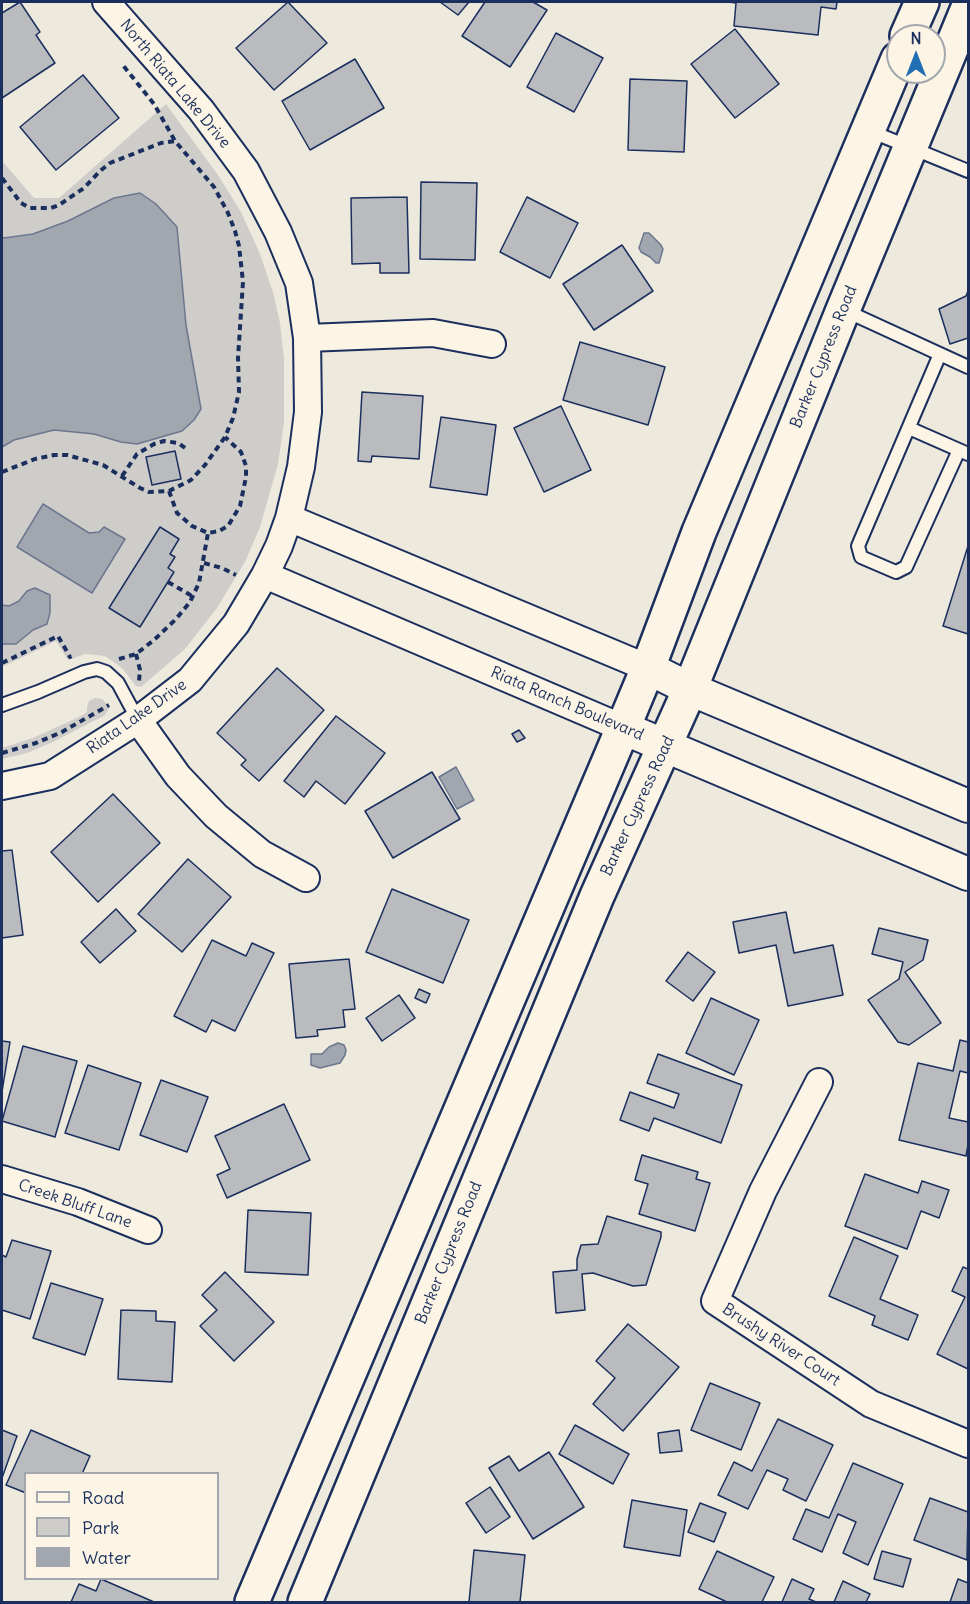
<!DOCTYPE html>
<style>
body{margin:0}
#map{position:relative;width:970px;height:1604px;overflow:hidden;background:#eee9dd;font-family:Delius,sans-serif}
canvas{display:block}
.frame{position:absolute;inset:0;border:3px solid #1b2f5e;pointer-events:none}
.legend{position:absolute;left:24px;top:1472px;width:195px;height:108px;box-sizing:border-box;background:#fcf5e5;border:2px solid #a2a6af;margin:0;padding:8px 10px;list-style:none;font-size:18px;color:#1b2f5e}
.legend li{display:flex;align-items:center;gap:12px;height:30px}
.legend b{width:30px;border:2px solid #a2a6af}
.north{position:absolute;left:886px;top:24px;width:60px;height:60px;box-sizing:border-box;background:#fcf5e5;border:2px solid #a2a6af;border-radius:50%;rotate:0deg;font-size:16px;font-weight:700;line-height:24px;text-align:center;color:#1b2f5e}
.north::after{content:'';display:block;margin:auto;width:21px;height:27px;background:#1f6fb2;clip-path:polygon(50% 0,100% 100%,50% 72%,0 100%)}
</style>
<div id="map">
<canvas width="970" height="1604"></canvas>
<div class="frame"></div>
<ul class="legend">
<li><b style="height:8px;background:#fcf5e5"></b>Road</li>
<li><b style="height:16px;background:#cfcdca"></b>Park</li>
<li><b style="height:16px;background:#a2a7af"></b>Water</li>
</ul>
<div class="north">N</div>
</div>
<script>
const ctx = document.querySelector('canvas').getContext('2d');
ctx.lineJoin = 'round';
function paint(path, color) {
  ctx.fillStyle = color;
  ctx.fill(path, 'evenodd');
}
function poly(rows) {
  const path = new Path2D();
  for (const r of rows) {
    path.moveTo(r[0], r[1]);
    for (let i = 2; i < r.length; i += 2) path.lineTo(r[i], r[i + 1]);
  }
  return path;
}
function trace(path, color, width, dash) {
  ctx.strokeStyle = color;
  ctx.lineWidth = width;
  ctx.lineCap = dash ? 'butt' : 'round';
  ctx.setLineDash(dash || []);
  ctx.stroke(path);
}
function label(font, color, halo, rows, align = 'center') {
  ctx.font = font + ' Delius,sans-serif';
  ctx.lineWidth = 4.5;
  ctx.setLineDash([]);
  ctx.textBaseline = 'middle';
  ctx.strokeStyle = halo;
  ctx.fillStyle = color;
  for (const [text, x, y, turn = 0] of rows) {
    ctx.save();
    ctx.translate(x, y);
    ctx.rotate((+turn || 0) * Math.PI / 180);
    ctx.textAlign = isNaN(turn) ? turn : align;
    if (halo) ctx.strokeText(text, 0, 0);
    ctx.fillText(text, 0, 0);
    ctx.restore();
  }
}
const green = poly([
 [166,104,218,175,241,212,260,254,273,292,280,323,284,359,284,422,278,464,260,527,245,562,217,608,185,649,141,687,136,686,122,668,105,656,85,654,68,660,56,641,2,667,2,447,14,440,54,430,94,434,121,442,182,431,186,325,177,228,68,221,33,234,4,238,2,237,2,161,34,198,59,198],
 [95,698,102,699,106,703,109,709,105,715,55,741,27,753,2,759,2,748,33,738,81,716,87,712,87,707,89,701]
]);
const water = poly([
 [140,193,156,204,177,227,186,325,201,409,194,420,182,431,137,444,121,442,94,434,54,430,14,440,2,447,2,237,4,238,33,234,68,221,114,198,140,193],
 [644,233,649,233,661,245,663,249,659,263,656,263,650,257,641,252,639,248,644,233],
 [43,504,89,533,99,532,104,527,125,539,92,593,17,547,43,504],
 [35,588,50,595,50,613,47,624,33,630,16,644,2,644,2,605,9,606,19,601,27,591,35,588],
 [456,767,474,800,457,809,439,777,456,767],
 [338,1043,344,1045,346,1050,345,1055,340,1063,320,1068,311,1065,311,1054,322,1054,329,1047,338,1043]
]);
const building = poly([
 [20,2,40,32,36,35,55,63,2,98,2,13,20,2],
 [288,2,327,43,274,90,236,48,288,2],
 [440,2,469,2,458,15,440,2],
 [485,2,533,2,547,10,510,67,462,36,485,2],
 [728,2,837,2,836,9,821,7,818,35,734,26,736,3,728,2],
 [735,29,779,84,735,118,691,64,735,29],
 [556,33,603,58,574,112,527,87,556,33],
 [355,59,384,108,310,150,282,101,355,59],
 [83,75,119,118,56,170,20,127,83,75],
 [630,79,687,81,684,152,628,150,630,79],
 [421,182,477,183,475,260,420,259,421,182],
 [407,197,409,273,380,273,380,263,352,264,351,198,407,197],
 [527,197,578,223,550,278,500,252,527,197],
 [622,245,653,291,594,330,563,284,622,245],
 [968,291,968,338,950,344,939,309,966,296,968,291],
 [580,342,665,367,648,425,563,400,580,342],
 [362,392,423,396,419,459,372,456,371,462,358,461,362,392],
 [561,406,591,470,544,492,514,428,561,406],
 [441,417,496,425,487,495,430,487,441,417],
 [175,451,181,479,152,485,146,457,175,451],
 [160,527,179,539,170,554,175,557,168,568,174,572,140,627,109,608,160,527],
 [968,546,968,634,943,626,968,546],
 [277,668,324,710,259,781,241,765,246,760,217,733,277,668],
 [336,716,385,753,345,804,316,781,304,797,284,781,336,716],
 [519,730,525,738,517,742,512,734,519,730],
 [432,772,460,819,393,858,365,811,432,772],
 [113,794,160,843,98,902,51,852,113,794],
 [12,850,23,935,2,938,2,851,12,850],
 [188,859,231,897,182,952,138,914,188,859],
 [392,889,469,920,443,983,366,952,392,889],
 [116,909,136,931,100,963,81,942,116,909],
 [786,912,794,953,833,945,843,995,788,1006,776,945,739,953,733,922,786,912],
 [879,928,928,940,923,960,905,972,941,1023,909,1045,898,1042,868,1000,899,979,903,962,872,954,879,928],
 [212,940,246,956,252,943,274,953,235,1031,212,1020,206,1032,174,1016,212,940],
 [688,952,715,972,693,1001,666,981,688,952],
 [349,959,355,1009,343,1010,345,1027,317,1030,318,1036,296,1038,289,964,349,959],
 [419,989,430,994,426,1003,415,998,419,989],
 [399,995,415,1018,382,1041,366,1018,399,995],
 [711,998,759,1020,734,1075,686,1053,711,998],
 [960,1040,968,1042,968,1073,960,1071,949,1118,968,1122,968,1145,966,1156,899,1140,918,1063,953,1071,960,1040],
 [2,1041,10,1042,2,1092,2,1041],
 [23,1046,77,1061,55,1137,2,1121,23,1046],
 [658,1054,742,1085,721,1143,654,1118,649,1131,620,1120,630,1092,674,1108,679,1094,647,1083,658,1054],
 [88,1065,141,1083,119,1150,65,1133,88,1065],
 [161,1080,208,1097,187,1152,140,1135,161,1080],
 [284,1104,310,1160,227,1198,217,1175,230,1169,215,1136,284,1104],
 [642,1155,698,1172,696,1179,710,1183,695,1231,639,1214,648,1184,635,1180,642,1155],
 [865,1174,918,1193,922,1181,949,1190,939,1218,921,1211,907,1249,845,1226,865,1174],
 [248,1210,311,1213,308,1275,245,1272,248,1210],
 [607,1216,661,1232,661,1237,646,1285,633,1286,593,1273,582,1274,585,1310,556,1313,553,1272,577,1270,577,1259,581,1245,598,1244,607,1216],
 [854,1237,898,1256,880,1299,918,1315,908,1340,872,1325,875,1316,829,1296,854,1237],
 [12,1240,51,1251,30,1319,2,1310,2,1255,6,1257,12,1240],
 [963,1267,968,1269,968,1369,937,1354,965,1297,952,1291,963,1267],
 [225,1272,274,1322,234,1361,200,1326,217,1310,202,1295,225,1272],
 [51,1283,103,1299,85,1355,33,1338,51,1283],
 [121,1310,156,1311,156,1321,175,1322,172,1382,118,1379,121,1310],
 [628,1324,679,1367,623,1431,593,1404,615,1378,596,1361,628,1324],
 [710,1383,760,1403,741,1450,691,1430,710,1383],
 [778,1419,833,1445,806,1501,783,1490,788,1479,767,1470,748,1509,718,1495,734,1462,752,1471,778,1419],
 [575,1425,629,1454,613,1484,559,1454,575,1425],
 [2,1430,17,1436,2,1478,2,1430],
 [31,1430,90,1456,82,1474,26,1474,26,1493,6,1485,31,1430],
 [679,1430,682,1451,660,1453,658,1433,679,1430],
 [549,1452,584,1507,533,1539,489,1468,509,1456,519,1471,549,1452],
 [853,1463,903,1484,868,1565,843,1553,856,1522,838,1514,822,1552,793,1539,806,1509,829,1518,853,1463],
 [490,1487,510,1517,486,1533,466,1503,490,1487],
 [930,1498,968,1512,967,1560,914,1540,930,1498],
 [632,1500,687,1510,680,1556,624,1547,632,1500],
 [700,1503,726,1513,714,1542,688,1532,700,1503],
 [474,1550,525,1555,520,1602,469,1602,474,1550],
 [717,1551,774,1577,762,1602,727,1602,699,1589,717,1551],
 [882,1551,911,1559,903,1587,874,1579,882,1551],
 [101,1579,154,1602,71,1602,79,1584,96,1591,101,1579],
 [792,1579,814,1589,809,1599,816,1602,782,1602,792,1579],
 [958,1579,968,1583,968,1602,950,1602,958,1579],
 [843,1581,870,1594,866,1602,834,1602,843,1581]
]);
const path = poly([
 [2,178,21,203,30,208,51,208,59,205,84,188,100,171,110,163,161,143,175,141],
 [2,472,35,459,54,455,67,455,103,465,140,488,149,492,169,491,191,480,205,465,225,437,233,418,239,392,238,358,243,282,239,246,235,231,228,213,214,187,175,141,154,104,122,64],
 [122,476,137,454,154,444,164,441,178,443,188,450],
 [169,491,177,513,192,526,208,533,219,531,228,526,240,506,246,477,246,466,241,452,225,437],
 [204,563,222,568,236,575],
 [168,582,192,596],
 [136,654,140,670,139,681],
 [119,659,136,654,154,640,176,619,190,602,199,583,208,533],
 [2,663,58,636,70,657,71,656],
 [2,753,36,743,62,732,109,705]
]);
const service = poly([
 [870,131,968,171],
 [844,310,968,367],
 [940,354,858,546,861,557,896,572,906,567,959,450],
 [909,428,968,454],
 [2,705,38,692,84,672,97,669,106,672,118,683,138,720]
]);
const minor = poly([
 [307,338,433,333,492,344],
 [289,518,648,668],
 [265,575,623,728],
 [138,720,178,776,216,816,262,854,306,878],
 [2,786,50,776,138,720,190,680,236,624,265,575,279,546,289,518,301,467,308,412,307,338,299,283,278,232,246,171,201,110,106,2],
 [819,1082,763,1191,715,1301,871,1404,968,1444],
 [2,1179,78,1202,148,1230]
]);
const tertiary = poly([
 [648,668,690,689,968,806],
 [623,728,968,874]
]);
const primary = poly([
 [907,36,922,2],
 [252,1602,623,728,648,668,699,532,898,59],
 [305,1602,597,896,690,689,843,310,968,8]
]);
const streetNames = [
 ["North Riata Lake Drive",175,84,50],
 ["Barker Cypress Road",824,357,-68],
 ["Riata Ranch Boulevard",567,704,23],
 ["Riata Lake Drive",137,717,-35],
 ["Barker Cypress Road",638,806,-65],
 ["Creek Bluff Lane",75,1204,19],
 ["Barker Cypress Road",449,1253,-68],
 ["Brushy River Court",781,1345,33]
];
paint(green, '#cfcdca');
paint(water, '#a2a7af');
trace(water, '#6c778f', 1.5);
paint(building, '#babbbe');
trace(building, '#1b2f5e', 1.5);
trace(service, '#1b2f5e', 16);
trace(minor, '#1b2f5e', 30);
trace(tertiary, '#1b2f5e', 36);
trace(primary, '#1b2f5e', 38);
trace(path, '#1b2f5e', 4, [6, 4.5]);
trace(service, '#fcf5e5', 12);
trace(minor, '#fcf5e5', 26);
trace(tertiary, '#fcf5e5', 32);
trace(primary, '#fcf5e5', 33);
label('16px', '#1b2f5e', '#fcf5e5', streetNames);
</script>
